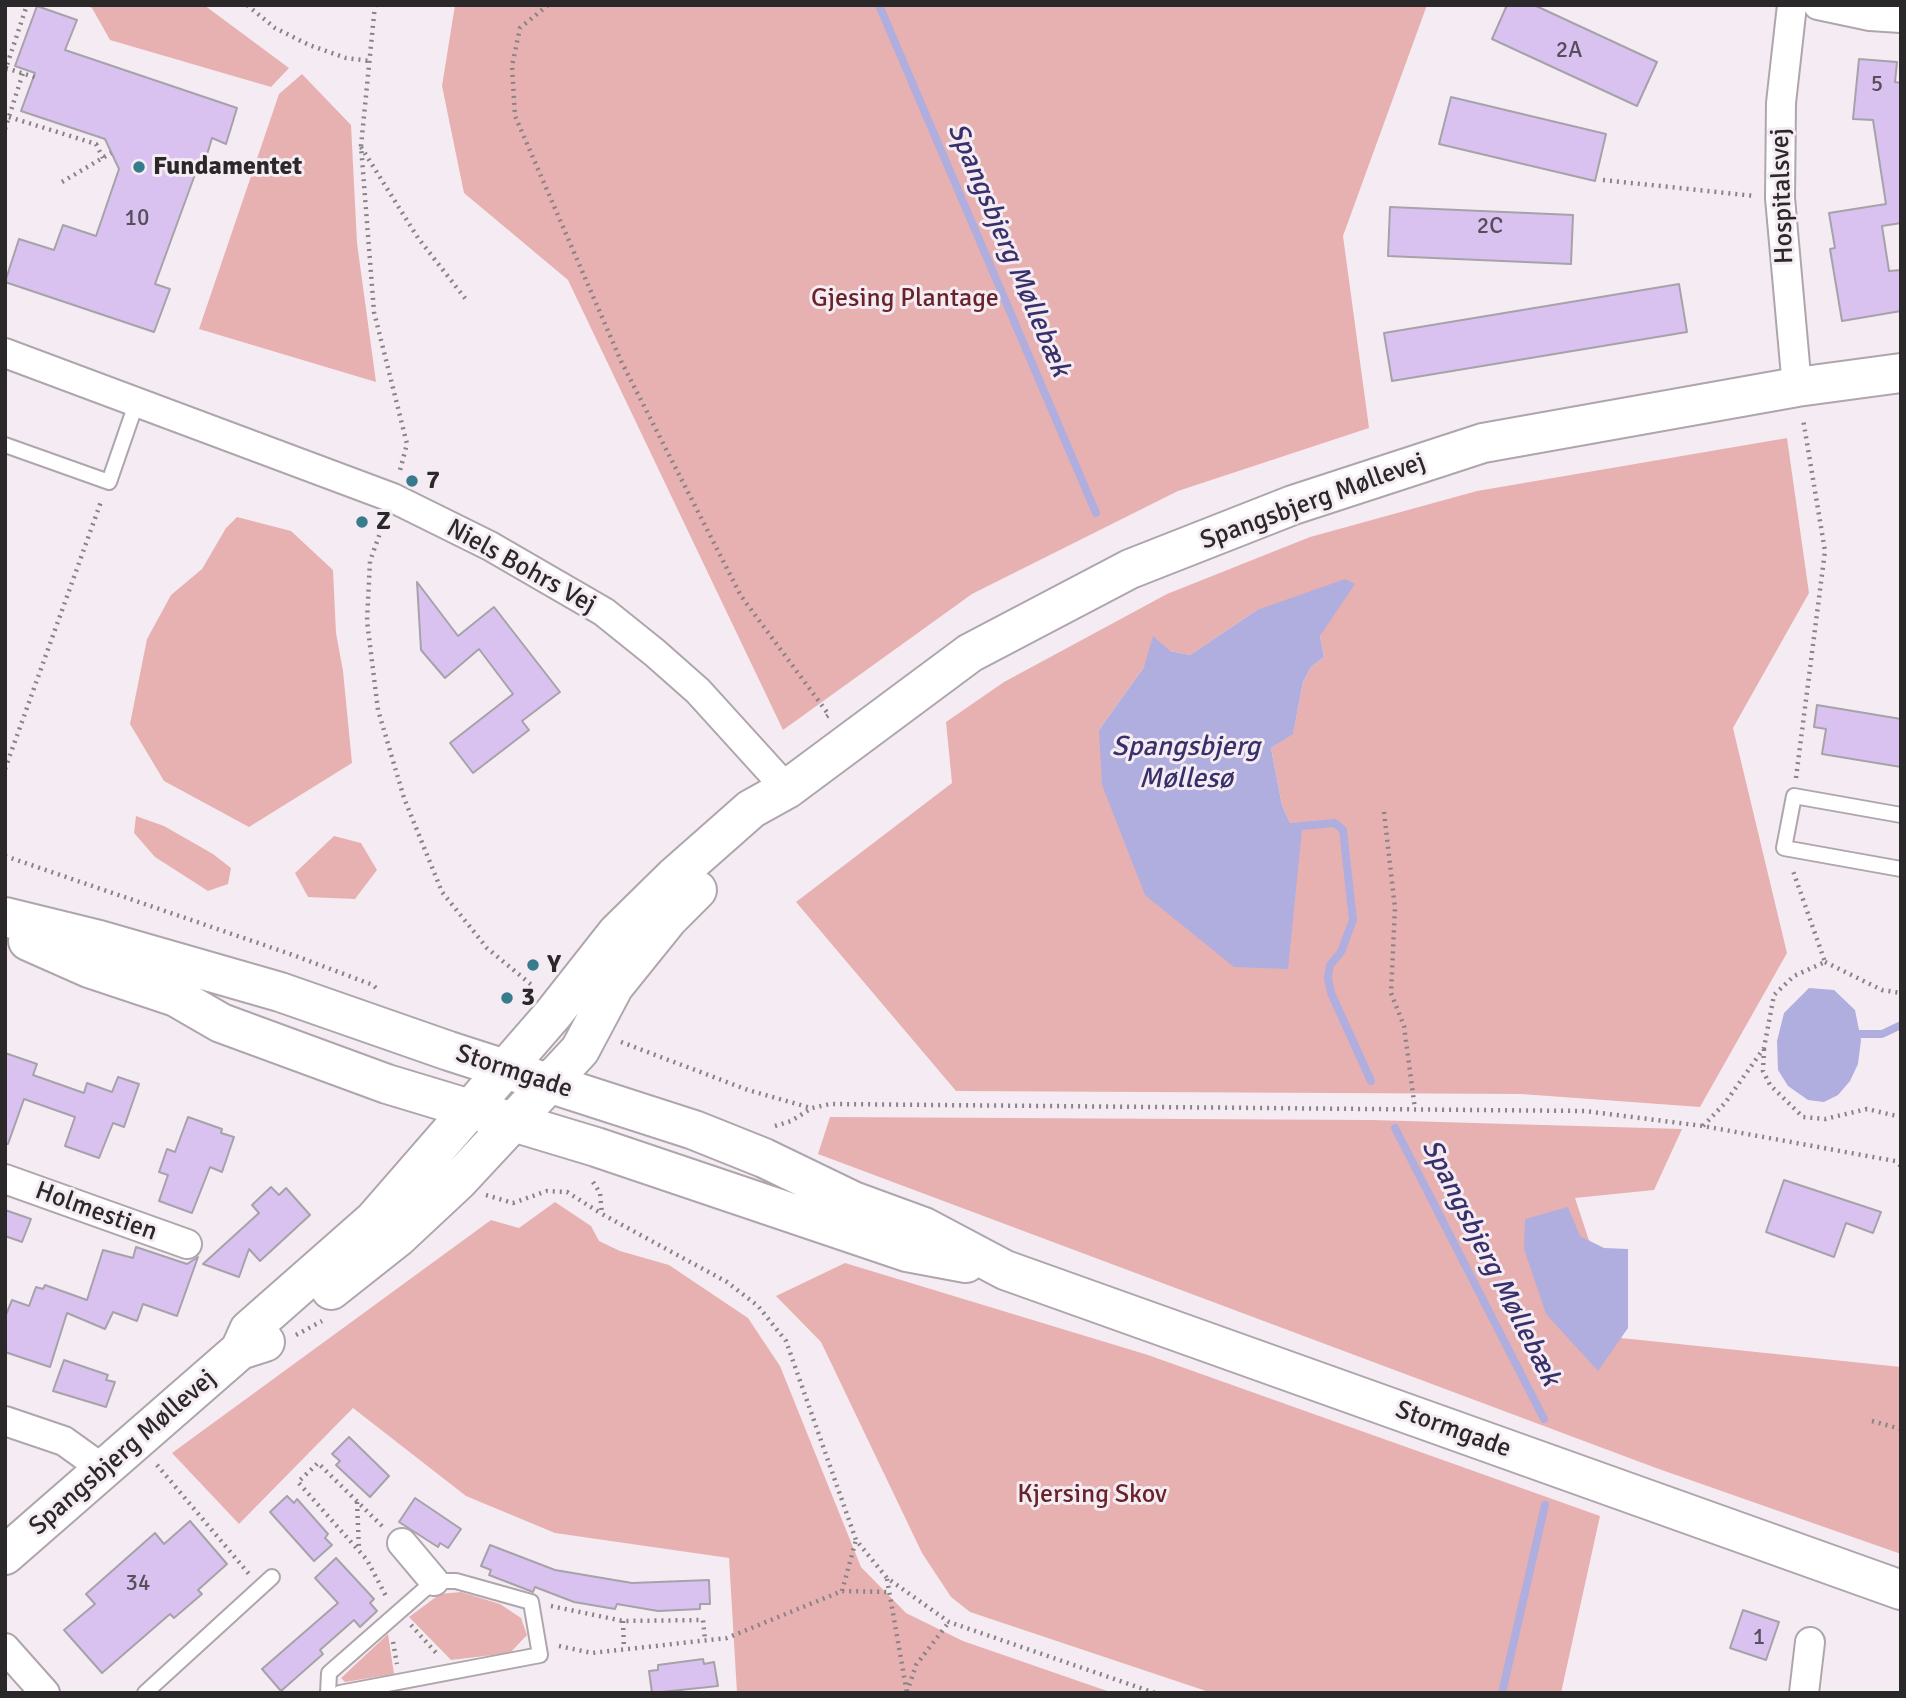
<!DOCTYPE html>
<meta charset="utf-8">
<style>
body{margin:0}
#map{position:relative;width:1906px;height:1698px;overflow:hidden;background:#f5ecf3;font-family:Signika,sans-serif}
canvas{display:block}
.frame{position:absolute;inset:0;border:7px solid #2b282a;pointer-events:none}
</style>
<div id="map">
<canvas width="1906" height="1698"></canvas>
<div class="frame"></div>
</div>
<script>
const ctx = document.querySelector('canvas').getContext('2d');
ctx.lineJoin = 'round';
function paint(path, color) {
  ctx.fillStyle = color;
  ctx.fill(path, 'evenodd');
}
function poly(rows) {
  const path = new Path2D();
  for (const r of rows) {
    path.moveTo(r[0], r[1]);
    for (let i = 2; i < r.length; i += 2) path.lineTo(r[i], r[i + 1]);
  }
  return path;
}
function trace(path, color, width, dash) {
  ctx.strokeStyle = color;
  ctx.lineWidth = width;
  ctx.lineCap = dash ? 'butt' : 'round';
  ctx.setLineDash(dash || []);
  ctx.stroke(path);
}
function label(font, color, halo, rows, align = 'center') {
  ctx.font = font + ' Signika,sans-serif';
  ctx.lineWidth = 6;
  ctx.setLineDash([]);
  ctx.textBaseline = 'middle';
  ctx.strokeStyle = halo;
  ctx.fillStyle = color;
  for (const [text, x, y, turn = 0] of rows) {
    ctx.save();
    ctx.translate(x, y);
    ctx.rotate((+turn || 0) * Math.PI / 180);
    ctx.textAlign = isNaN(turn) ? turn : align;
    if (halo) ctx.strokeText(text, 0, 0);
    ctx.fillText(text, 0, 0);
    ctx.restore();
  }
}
const green = poly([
 [86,5,204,5,289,68,271,87,110,40,92,8],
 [455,5,1427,5,1343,236,1369,428,1178,491,972,594,783,730,568,280,464,193,442,86],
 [302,74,351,125,357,243,376,382,199,329,279,94],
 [1787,438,1809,593,1733,728,1787,953,1700,1107,1521,1094,956,1091,796,902,952,783,946,722,1004,682,1167,594,1310,537,1477,491],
 [1257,610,1328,622,1320,636,1324,657,1311,667,1303,682,1293,733,1271,748,1282,805,1290,823,1099,730,1144,667,1170,651,1190,655],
 [237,517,291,531,333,570,336,633,343,671,352,763,249,827,164,781,130,724,147,639,171,595,202,569,226,528],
 [136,816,164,826,213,854,231,868,228,884,208,891,155,857,134,833],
 [334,836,361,843,377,870,355,899,308,897,295,873],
 [830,1117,1372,1120,1682,1129,1654,1190,1575,1198,1621,1338,1901,1367,1901,1554,1656,1468,818,1154],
 [555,1202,591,1226,599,1241,620,1251,669,1265,748,1318,780,1366,861,1567,906,1613,963,1641,1113,1693,737,1693,729,1558,555,1533,466,1496,353,1408,239,1524,172,1453,491,1220,519,1228],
 [845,1263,1148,1355,1600,1516,1561,1693,1212,1693,970,1612,951,1597,922,1553,821,1342,776,1296],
 [461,1592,500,1604,521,1618,527,1635,510,1653,451,1660,409,1617,440,1594],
 [388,1634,394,1674,345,1682,341,1678]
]);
const water = poly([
 [1345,579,1355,584,1320,636,1324,657,1311,667,1303,682,1293,734,1271,748,1282,805,1290,823,1302,829,1288,969,1234,967,1145,895,1102,785,1099,730,1144,667,1153,636,1170,651,1190,655,1257,610],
 [1809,988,1834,990,1855,1010,1861,1040,1858,1064,1850,1081,1838,1095,1824,1102,1808,1100,1788,1086,1778,1070,1777,1041,1784,1013],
 [1568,1207,1580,1236,1604,1248,1628,1249,1628,1328,1598,1371,1546,1314,1524,1249,1525,1219]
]);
const stream = poly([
 [879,5,1096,513],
 [1291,827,1335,823,1343,830,1353,920,1341,952,1330,965,1328,978,1331,993,1371,1081],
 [1860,1034,1882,1034,1901,1025],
 [1395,1128,1544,1419],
 [1502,1693,1545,1505]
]);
const building = poly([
 [1507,5,1534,5,1657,62,1637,106,1492,39,1507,5],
 [37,6,77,20,65,50,237,108,226,144,212,138,202,171,197,169,155,284,170,289,154,332,5,282,19,239,54,250,63,225,96,236,119,169,105,139,21,111,35,73,15,66,37,6],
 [1859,59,1897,62,1895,82,1901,83,1901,223,1882,226,1889,271,1901,270,1901,311,1842,321,1830,249,1835,248,1829,213,1886,204,1873,120,1853,119,1859,59],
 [1451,97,1606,134,1595,181,1439,144,1451,97],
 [1390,207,1573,215,1571,264,1388,256,1390,207],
 [1679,284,1687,332,1392,381,1384,333,1679,284],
 [417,582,458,636,494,607,560,692,522,721,529,730,473,773,450,743,513,694,479,649,445,678,421,650,417,582],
 [1817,705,1901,719,1901,767,1822,754,1826,729,1814,727,1817,705],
 [5,1053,37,1064,33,1075,84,1093,87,1083,112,1092,118,1077,139,1084,124,1127,113,1123,99,1158,65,1146,75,1117,24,1099,8,1144,5,1144,5,1053],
 [188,1117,222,1129,221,1133,234,1137,222,1172,210,1167,192,1213,159,1201,168,1175,159,1172,167,1149,175,1152,188,1117],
 [1784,1180,1881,1212,1873,1233,1846,1223,1834,1257,1766,1232,1784,1180],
 [271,1187,279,1195,286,1188,310,1215,260,1261,249,1249,239,1277,203,1264,259,1213,252,1205,271,1187],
 [5,1210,31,1219,22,1242,5,1236,5,1210],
 [136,1247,187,1264,198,1257,177,1316,143,1304,137,1321,113,1312,105,1329,67,1313,50,1367,5,1352,5,1317,12,1300,29,1306,36,1287,43,1289,45,1285,87,1300,103,1250,133,1258,136,1247],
 [64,1360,108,1375,106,1380,115,1382,106,1407,53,1391,64,1360],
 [349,1437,389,1476,370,1497,336,1465,340,1461,332,1454,349,1437],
 [287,1496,294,1503,297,1499,328,1534,325,1538,332,1545,314,1561,270,1512,287,1496],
 [415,1498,461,1529,448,1548,440,1543,438,1547,399,1522,415,1498],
 [190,1521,227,1564,198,1590,202,1594,174,1618,170,1614,102,1673,64,1630,95,1604,86,1594,155,1533,164,1544,190,1521],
 [490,1545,555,1570,632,1583,709,1580,710,1604,700,1604,700,1609,658,1611,617,1604,615,1609,574,1602,535,1587,533,1592,489,1575,491,1570,481,1566,490,1545],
 [336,1558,374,1599,370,1603,377,1611,360,1627,354,1620,320,1650,323,1654,281,1691,262,1669,338,1603,315,1578,336,1558],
 [1743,1610,1779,1622,1766,1660,1730,1648,1743,1610],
 [703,1659,704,1664,714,1662,718,1686,652,1693,649,1671,658,1670,658,1665,703,1659]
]);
const path = poly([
 [247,5,275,28,309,45,346,58,370,61],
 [375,5,361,146,374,312,407,444,399,474],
 [548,5,520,28,512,66,515,116,621,361,741,596,829,715,826,717],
 [6,68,37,78],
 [5,71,27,5],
 [9,117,96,144,103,158],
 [5,129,23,73],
 [361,147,418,238,468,302],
 [1603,180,1755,196],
 [62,182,111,153],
 [384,522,370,561,367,621,378,710,404,798,442,892,487,948,534,987],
 [5,769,102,499],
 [1796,778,1825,551,1803,419],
 [1384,812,1395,908,1391,993,1404,1026,1415,1109],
 [5,856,293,955,373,985,379,991],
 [1825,962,1882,990,1901,993],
 [621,1042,748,1090,811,1108],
 [1764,1049,1763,1071,1770,1085,1803,1117,1825,1119,1867,1109,1901,1117],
 [775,1126,791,1121,812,1108,830,1104,1585,1111,1703,1126,1895,1161,1901,1166],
 [1703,1126,1725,1103,1764,1048,1774,995,1794,976,1825,962,1792,868],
 [593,1182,600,1193,602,1214,727,1282,758,1306,786,1341,856,1540,887,1578,949,1622,1155,1693],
 [486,1195,513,1203,547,1191,567,1192,602,1214],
 [296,1335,322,1321],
 [1872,1421,1901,1429],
 [157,1465,249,1574],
 [357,1502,359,1550],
 [382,1526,318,1463,298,1482,367,1560,387,1598],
 [887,1579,907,1693],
 [842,1591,856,1540],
 [551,1606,623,1621,703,1620,705,1640],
 [623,1621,624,1649],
 [411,1625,438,1655],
 [393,1642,397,1664],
 [559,1646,592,1653,727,1638,842,1591,889,1592],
 [907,1692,916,1665,949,1622]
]);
const lane = poly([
 [5,445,109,482,137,401],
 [1901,815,1794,796,1784,848,1901,869],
 [145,1693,272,1577],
 [328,1693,329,1673,434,1581,456,1581,531,1602,540,1655,340,1693]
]);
const street = poly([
 [1792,5,1781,103,1780,198,1797,387],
 [1818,5,1870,16,1901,18],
 [5,353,393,498,490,546,604,612,655,653,698,691,787,789],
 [5,1179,187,1244],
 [5,1421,64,1441,103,1469],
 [402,1543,434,1581],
 [5,1648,45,1693],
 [1804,1693,1810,1642]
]);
const secondary = poly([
 [5,917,99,940,280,992,449,1051,694,1130,764,1158,853,1201,924,1227,1005,1270,1901,1590],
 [28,941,89,968,176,997,221,1023,387,1084,596,1147,907,1252,966,1263],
 [331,1290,398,1237,458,1181,580,1050,614,986,668,919,697,890],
 [240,1350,249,1330,374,1220,554,1013,617,933,674,877,751,809,787,789,970,653,1130,569,1293,505,1483,443,1797,387,1901,373],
 [5,1555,240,1350,265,1342]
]);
const markers = [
 [139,167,7,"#387b8c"],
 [412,481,7,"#387b8c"],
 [362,522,7,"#387b8c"],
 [533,965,7,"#387b8c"],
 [507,998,7,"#387b8c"]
];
const numberNames = [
 ["2A",1569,51],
 ["5",1877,85],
 ["10",137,219],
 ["2C",1490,227],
 ["34",138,1584],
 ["1",1759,1638]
];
const poiNames = [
 ["Fundamentet",153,167],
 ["7",426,481],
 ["Z",376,522],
 ["Y",547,965],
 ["3",521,998]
];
const streetNames = [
 ["Hospitalsvej",1783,196,-92],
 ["Spangsbjerg Møllevej",1313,502,-20],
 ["Niels Bohrs Vej",521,567,29],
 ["Stormgade",514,1072,18],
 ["Holmestien",96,1212,20],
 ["Stormgade",1453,1430,20],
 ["Spangsbjerg Møllevej",123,1453,-41]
];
const parkNames = [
 ["Gjesing Plantage",905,299],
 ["Kjersing Skov",1092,1495]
];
const waterNames = [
 ["Spangsbjerg Møllebæk",1008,250,67],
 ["Spangsbjerg",1186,748],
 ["Møllesø",1186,780],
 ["Spangsbjerg Møllebæk",1490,1263,63]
];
paint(green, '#e8b1b1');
paint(water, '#afaede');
trace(stream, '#afaede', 8);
paint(building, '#dac2f0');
trace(building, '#a6a2aa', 2);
trace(lane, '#aea6ac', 18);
trace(street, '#aea6ac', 32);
trace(secondary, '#aea6ac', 42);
trace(path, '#898387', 4.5, [2, 5]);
trace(lane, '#fff', 14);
trace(street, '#fff', 28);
trace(secondary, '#fff', 38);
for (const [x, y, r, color] of markers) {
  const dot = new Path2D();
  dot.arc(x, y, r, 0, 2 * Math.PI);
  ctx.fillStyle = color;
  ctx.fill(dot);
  trace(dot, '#f5ecf3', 2.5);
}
label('23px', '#574e5c', null, numberNames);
label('bold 26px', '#2b282a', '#f5ecf3', poiNames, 'left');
label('26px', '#2b282a', '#f5ecf3', streetNames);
label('26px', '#68232a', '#f5ecf3', parkNames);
label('italic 28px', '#38306b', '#f5ecf3', waterNames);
</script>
